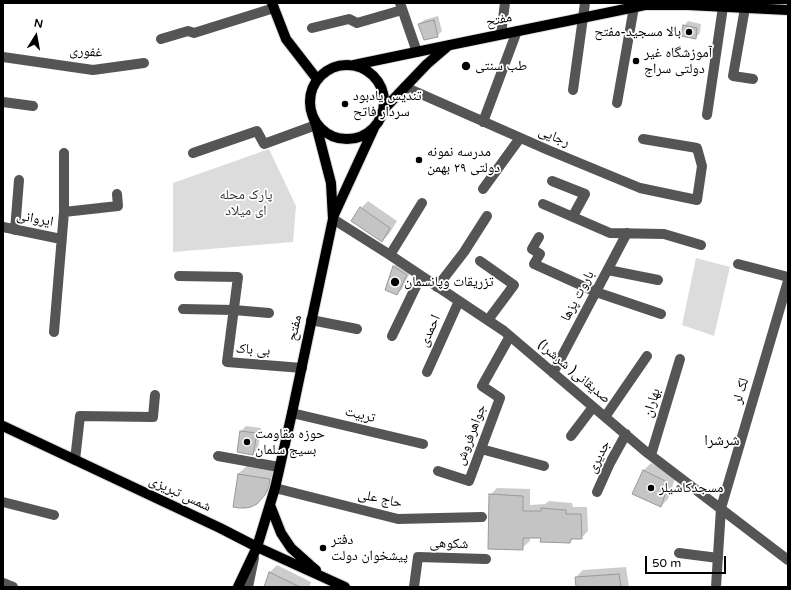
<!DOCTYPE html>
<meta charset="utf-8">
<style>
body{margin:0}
#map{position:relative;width:791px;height:590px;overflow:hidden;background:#fff;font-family:"Varela Round",sans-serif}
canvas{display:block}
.frame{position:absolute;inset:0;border:4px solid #000;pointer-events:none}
.north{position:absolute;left:16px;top:16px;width:40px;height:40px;-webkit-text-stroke:3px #fff;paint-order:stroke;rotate:11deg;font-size:11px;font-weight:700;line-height:16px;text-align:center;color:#000}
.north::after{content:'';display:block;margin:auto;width:14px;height:18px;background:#000;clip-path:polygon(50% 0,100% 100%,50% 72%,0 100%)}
.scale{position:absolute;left:645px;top:556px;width:81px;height:18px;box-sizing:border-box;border:2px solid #000;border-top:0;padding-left:5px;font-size:12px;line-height:14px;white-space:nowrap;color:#000;-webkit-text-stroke:3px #fff;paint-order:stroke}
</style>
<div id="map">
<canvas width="791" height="590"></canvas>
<div class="frame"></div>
<div class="north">N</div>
<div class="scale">50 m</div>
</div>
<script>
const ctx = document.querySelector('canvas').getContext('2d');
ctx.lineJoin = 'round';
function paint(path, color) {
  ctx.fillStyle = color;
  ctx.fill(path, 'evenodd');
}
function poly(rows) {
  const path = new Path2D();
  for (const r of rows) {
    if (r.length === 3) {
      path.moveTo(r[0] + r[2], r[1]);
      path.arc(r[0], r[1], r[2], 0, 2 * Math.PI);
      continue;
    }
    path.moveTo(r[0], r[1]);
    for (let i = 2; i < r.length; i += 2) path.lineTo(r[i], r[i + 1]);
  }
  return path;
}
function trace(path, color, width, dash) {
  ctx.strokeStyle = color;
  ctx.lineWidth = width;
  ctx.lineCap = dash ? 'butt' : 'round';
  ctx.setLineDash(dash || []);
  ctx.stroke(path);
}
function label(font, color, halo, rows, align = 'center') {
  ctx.font = font + ' "Varela Round","Noto Naskh Arabic",sans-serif';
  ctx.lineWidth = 3.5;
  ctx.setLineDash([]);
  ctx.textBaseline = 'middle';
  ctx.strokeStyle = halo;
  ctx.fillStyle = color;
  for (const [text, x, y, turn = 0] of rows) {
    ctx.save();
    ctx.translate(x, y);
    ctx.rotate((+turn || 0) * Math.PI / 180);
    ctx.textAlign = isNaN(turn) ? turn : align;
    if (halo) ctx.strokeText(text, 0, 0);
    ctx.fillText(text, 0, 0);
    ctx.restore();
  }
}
const green = poly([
 [269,149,296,206,293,242,173,252,173,183],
 [696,258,730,267,714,336,682,325]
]);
const shadow = poly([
 [438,16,442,31,437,36,419,24,424,20],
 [688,21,701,24,700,33,695,38,684,26],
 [368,201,397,221,389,234,382,241,361,208],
 [398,262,411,270,402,289,397,294,386,289,394,266],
 [246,426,261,428,258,449,253,454,241,431],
 [253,460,282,471,279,480,256,503,238,474],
 [651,463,676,476,668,499,661,506,644,470],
 [497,488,530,489,530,505,545,504,549,501,572,503,573,507,587,507,588,531,581,538,574,538,570,542,542,537,530,537,530,541,522,548,490,495],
 [277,565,311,582,309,587,265,587,270,572],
 [626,567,629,587,577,587,576,577,583,570]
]);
const building = poly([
 [434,20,438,37,424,40,418,24,434,20],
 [683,25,697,28,696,39,681,36,683,25],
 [360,207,390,228,382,242,351,221,360,207],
 [393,266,407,275,397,295,385,290,393,266],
 [240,431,257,433,253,455,237,452,240,431],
 [643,470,669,483,661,507,632,494,643,470],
 [238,474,270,479,269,486,265,495,257,504,251,507,245,508,239,508,233,507,238,474],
 [489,494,523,496,523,511,541,511,541,508,566,510,566,514,581,514,582,539,571,539,570,543,540,542,541,538,523,538,523,550,488,549,489,494],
 [269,572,300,587,264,587,269,572],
 [619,574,621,587,576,587,575,577,619,574]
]);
const minor = poly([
 [400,3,417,52],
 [745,8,733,76,753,79],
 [312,28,349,19,357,23,402,10],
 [501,34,505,3],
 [161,39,188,31,194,33,274,8],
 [3,57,93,70,144,63],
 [405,87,548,150,640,188,697,200,702,166,697,148,643,139],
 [573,90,585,3],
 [3,102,33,106],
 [617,103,634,7],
 [707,115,723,7],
 [483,122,517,31],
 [193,153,257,131,264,144,316,125],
 [552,181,585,194,573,216],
 [483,189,520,138],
 [543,204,610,233,664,234,701,245],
 [64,212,64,153],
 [333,219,390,255,504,331,645,451,788,560],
 [3,227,61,239],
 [15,230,19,180],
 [539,237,532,249,540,254,534,264,596,292,661,314],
 [390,255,422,203],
 [480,261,514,285,488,320],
 [738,264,788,277],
 [608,270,658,280],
 [179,276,238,277,227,362,302,368],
 [437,287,464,252,487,216],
 [183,309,234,310,269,313],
 [311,320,357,329],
 [54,332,64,212,118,206,117,194],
 [392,336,421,276],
 [427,372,459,301],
 [553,373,627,233],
 [292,413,423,444],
 [605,417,647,356],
 [571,436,593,407],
 [481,449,544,466],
 [651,455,680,359],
 [218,456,279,467],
 [75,460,80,416,153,417,155,395],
 [438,471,469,481,500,398,482,386,510,336],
 [275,488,398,519,482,517],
 [597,492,610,463,626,434],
 [3,502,54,515],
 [679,553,718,558],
 [3,583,13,587],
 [248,587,254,558],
 [414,587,418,557,486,559],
 [716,587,721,508,788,281]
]);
const major = poly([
 [272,3,286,39,317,79],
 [354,65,450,45,645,5,688,5,788,10],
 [347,102,37],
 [384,109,427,64,448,46],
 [333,217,374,128],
 [3,426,220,528,257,547,345,587],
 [270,505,281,533,291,548,310,565,316,570],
 [238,587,257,547,275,488,292,413,333,219,331,183,316,125,312,114]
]);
const markers = [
 [689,32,4,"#000"],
 [636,61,4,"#000"],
 [466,66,5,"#000"],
 [345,104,4,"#000"],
 [419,160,4,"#000"],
 [395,282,5,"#000"],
 [247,442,4,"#000"],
 [651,488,4,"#000"],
 [323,548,4,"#000"]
];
const streetNames = [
 ["مفتح",499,20,-12],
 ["غفوری",86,52,3],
 ["رجایی",554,137,23],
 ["ایروانی",35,219,11],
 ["باروت پزها",578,296,-62],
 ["مفتح",295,328,-78],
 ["احمدی",430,331,-66],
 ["بی باک",253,350,4],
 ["(شرشرا )صدیقانی",574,372,40],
 ["لک لر",741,391,-73],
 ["بهاران",652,403,-73],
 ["تربیت",360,415,13],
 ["جواهرفروش",471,435,-69],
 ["جدیری",599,457,-63],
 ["شمس تبریزی",180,494,25],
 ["حاج علی",380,499,12],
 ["شکوهی",449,544,2]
];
const poiNames = [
 ["بالا مسجید-مفتح",681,32,"right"],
 ["آموزشگاه غیر",644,53],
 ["دولتی سراج",644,69],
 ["طب سنتی",475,66],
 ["تندیس یادبود",353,96],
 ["سردار فاتح",353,112],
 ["مدرسه نمونه",427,152],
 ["دولتی ۲۹ بهمن",427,168],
 ["تزریقات وپانسمان",404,282],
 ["حوزه مقاومت",255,434],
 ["بسیج سلمان",255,450],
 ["مسجدکاشیلر",659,488],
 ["دفتر",331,540],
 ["پیشخوان دولت",331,556]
];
const parkNames = [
 ["پارک محله",246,195],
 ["ای میلاد",246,211]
];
const neighbourhoodNames = [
 ["شرشرا",722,441]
];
paint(green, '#dcdcdc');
paint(shadow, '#0003');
paint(building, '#c4c4c4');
trace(building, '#999', 1);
trace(major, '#dbdbdb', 12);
trace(minor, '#555', 10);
trace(major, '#000', 10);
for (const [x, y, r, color] of markers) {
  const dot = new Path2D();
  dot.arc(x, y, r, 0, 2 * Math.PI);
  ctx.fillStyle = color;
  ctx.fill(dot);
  trace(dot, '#fff', 1.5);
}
label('14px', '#000', '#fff', streetNames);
label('14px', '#000', '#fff', poiNames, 'left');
label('14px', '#333', '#fff', parkNames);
label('15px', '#000', '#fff', neighbourhoodNames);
</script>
